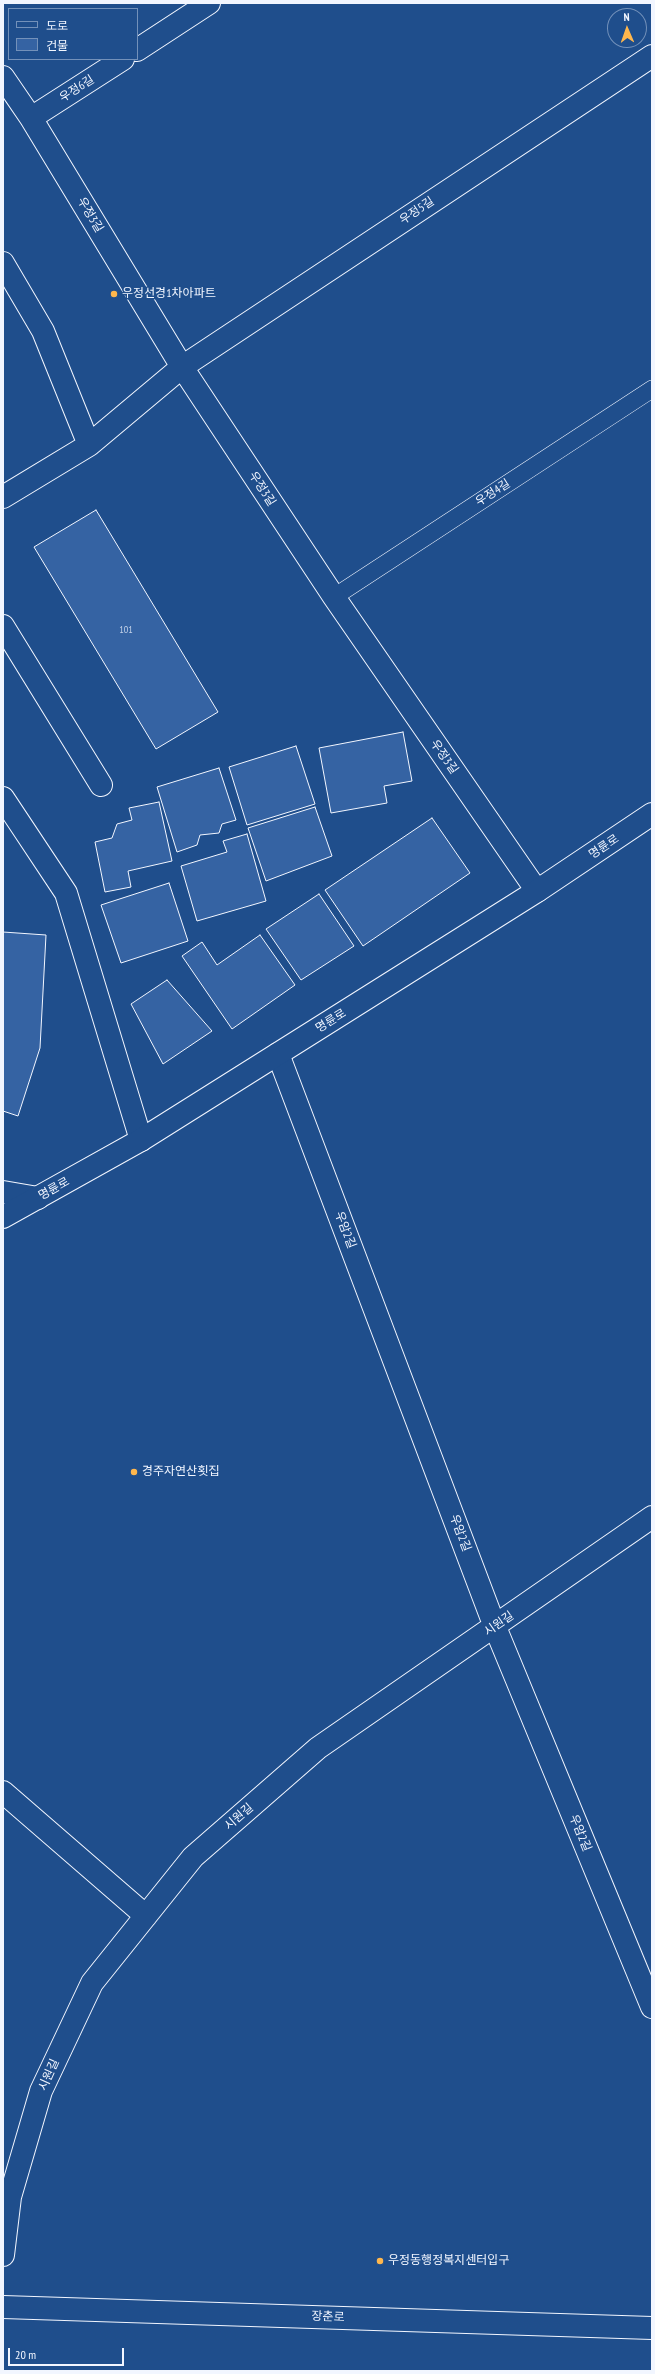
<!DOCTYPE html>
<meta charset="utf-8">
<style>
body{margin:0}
#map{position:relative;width:655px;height:2374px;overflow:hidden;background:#1f4e8c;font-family:"PT Sans Narrow","Noto Sans KR",sans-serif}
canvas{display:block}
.frame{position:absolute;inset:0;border:4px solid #f2f6ff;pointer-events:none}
.legend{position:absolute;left:8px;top:8px;width:130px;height:52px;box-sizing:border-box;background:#1f4e8c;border:1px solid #7391ba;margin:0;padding:5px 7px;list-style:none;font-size:12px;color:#f2f6ff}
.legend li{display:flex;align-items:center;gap:8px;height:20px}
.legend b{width:20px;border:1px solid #7391ba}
.north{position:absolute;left:607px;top:8px;width:40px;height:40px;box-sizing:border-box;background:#1f4e8c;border:1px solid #7391ba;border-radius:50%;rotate:358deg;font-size:11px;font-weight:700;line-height:16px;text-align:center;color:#f2f6ff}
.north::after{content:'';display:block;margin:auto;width:14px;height:18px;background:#ffb74d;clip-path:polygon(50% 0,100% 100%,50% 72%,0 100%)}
.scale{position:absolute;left:8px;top:2348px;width:116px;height:18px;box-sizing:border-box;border:2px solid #f2f6ff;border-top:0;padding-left:5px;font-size:12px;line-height:14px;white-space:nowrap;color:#f2f6ff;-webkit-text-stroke:3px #1f4e8c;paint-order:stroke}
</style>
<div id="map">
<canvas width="655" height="2374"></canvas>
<div class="frame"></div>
<ul class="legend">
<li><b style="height:5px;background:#1f4e8c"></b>도로</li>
<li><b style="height:11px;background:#3563a3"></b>건물</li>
</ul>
<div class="north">N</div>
<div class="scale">20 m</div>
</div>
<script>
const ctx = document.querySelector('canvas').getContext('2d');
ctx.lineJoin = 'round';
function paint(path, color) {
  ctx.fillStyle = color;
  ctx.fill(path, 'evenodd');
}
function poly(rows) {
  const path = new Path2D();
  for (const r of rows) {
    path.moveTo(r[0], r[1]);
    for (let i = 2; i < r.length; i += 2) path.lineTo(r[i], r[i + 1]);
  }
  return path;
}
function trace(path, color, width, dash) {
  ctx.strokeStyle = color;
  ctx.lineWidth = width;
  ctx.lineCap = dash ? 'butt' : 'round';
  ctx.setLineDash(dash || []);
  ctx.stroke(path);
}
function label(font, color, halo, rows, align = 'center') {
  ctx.font = font + ' "PT Sans Narrow","Noto Sans KR",sans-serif';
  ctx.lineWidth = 3;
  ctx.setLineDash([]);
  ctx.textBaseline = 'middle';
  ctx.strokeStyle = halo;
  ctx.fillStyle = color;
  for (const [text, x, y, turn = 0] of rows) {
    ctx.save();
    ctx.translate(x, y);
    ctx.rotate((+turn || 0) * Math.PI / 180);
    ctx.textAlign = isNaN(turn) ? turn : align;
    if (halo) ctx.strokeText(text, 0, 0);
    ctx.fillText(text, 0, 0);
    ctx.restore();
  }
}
const building = poly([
 [96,510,218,712,156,749,34,547,96,510],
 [403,732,412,781,384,786,387,803,331,813,319,748,403,732],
 [296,746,315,804,247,825,229,767,296,746],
 [219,768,236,820,222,824,219,833,200,835,197,845,177,852,157,787,219,768],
 [159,802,172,861,128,871,131,887,105,892,95,842,112,838,117,824,132,820,129,808,159,802],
 [315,807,332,856,266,881,248,828,315,807],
 [432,818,470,873,363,946,325,890,432,818],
 [247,834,266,901,197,921,181,866,227,852,223,841,247,834],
 [169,883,188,941,121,963,101,905,169,883],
 [319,894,354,946,301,980,266,929,319,894],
 [3,932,46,935,40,1048,18,1116,3,1111,3,932],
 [260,935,295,985,232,1029,182,956,202,942,217,965,260,935],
 [167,980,212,1031,163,1064,131,1004,167,980]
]);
const service = poly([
 [334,597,652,389]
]);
const minor = poly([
 [137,50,209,3],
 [3,77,31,118,182,367,334,597,537,891],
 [31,118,123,59],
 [3,263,43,331,89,445,3,497],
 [89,445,182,367,652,56],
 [3,626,101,785],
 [3,798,66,893,141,1140],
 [278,1054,495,1627,652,2007],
 [3,1192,38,1198],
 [3,1792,146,1916],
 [3,2255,10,2197,41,2091,92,1983,193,1857,318,1748,652,1517]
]);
const secondary = poly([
 [3,2307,652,2328]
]);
const primary = poly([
 [3,1217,141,1140,537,891,652,814]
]);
const markers = [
 [114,294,4,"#ffb74d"],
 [134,1472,4,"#ffb74d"],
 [380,2261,4,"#ffb74d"]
];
const numberNames = [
 ["101",126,630]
];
const streetNames = [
 ["우정6길",77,89,-33],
 ["우정5길",417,211,-34],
 ["우정3길",90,215,59],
 ["우정3길",262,489,57],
 ["우정4길",493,493,-33],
 ["우정3길",444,757,55],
 ["명륜로",604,847,-34],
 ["명륜로",331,1021,-32],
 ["명륜로",54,1189,-29],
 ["우암2길",345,1230,69],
 ["우암2길",460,1533,69],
 ["시원길",499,1624,-35],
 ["시원길",239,1817,-41],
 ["우암2길",580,1833,68],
 ["시원길",49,2075,-66],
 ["장춘로",328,2317,2]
];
const poiNames = [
 ["우정선경1차아파트",122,294],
 ["경주자연산횟집",142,1472],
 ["우정동행정복지센터입구",388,2261]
];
paint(building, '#3563a3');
trace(building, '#f2f6ff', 1);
trace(service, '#f2f6ff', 18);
trace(minor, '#f2f6ff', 24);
trace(secondary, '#f2f6ff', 24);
trace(primary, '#f2f6ff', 24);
trace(service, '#1f4e8c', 17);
trace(minor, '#1f4e8c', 22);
trace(secondary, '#1f4e8c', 22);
trace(primary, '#1f4e8c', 22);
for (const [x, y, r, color] of markers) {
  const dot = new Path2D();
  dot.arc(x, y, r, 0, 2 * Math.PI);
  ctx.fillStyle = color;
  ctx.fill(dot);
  trace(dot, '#1f4e8c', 1.5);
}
label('10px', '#c3d1e8', null, numberNames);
label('12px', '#f2f6ff', '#1f4e8c', streetNames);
label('12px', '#f2f6ff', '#1f4e8c', poiNames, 'left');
</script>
